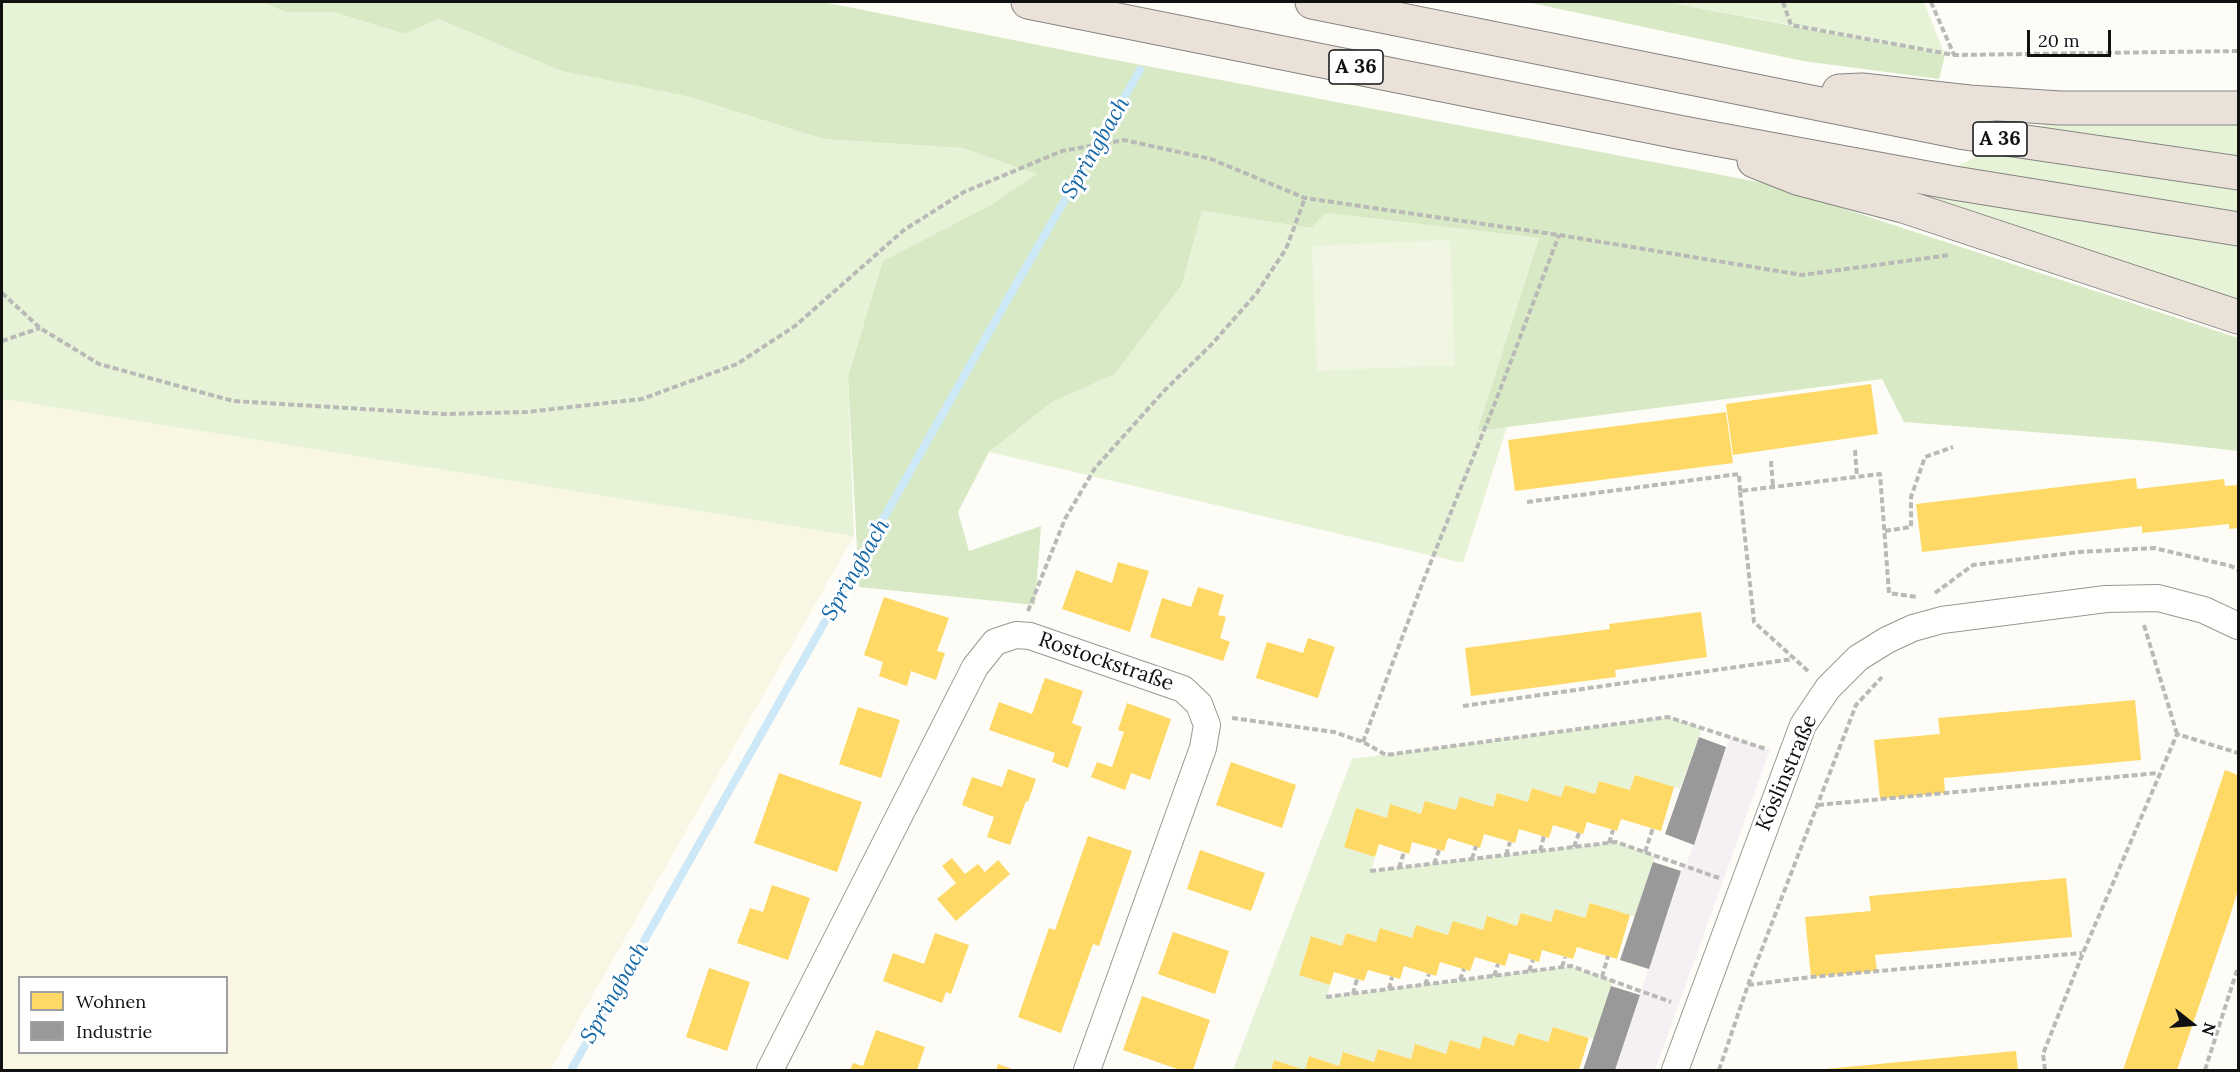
<!DOCTYPE html>
<meta charset="utf-8">
<style>
body{margin:0}
#map{position:relative;width:2240px;height:1072px;overflow:hidden;background:#fdfcf7;font-family:Lora,serif}
canvas{display:block}
.frame{position:absolute;inset:0;border:3px solid #111;pointer-events:none}
.legend{position:absolute;left:18px;top:976px;width:210px;height:78px;box-sizing:border-box;background:#fff;border:2px solid #a0a0a0;margin:0;padding:8px 10px;list-style:none;font-size:18px;color:#111}
.legend li{display:flex;align-items:center;gap:12px;height:30px}
.legend b{width:30px;border:2px solid #a0a0a0}
.north{position:absolute;left:2162px;top:994px;width:60px;height:60px;-webkit-text-stroke:4px #fff;paint-order:stroke;rotate:107deg;font-size:16px;font-weight:700;line-height:24px;text-align:center;color:#111}
.north::after{content:'';display:block;margin:auto;width:21px;height:27px;background:#111;clip-path:polygon(50% 0,100% 100%,50% 72%,0 100%)}
.scale{position:absolute;left:2027px;top:30px;width:84px;height:27px;box-sizing:border-box;border:3px solid #111;border-top:0;padding-left:8px;font-size:18px;line-height:21px;white-space:nowrap;color:#111;-webkit-text-stroke:4px #fff;paint-order:stroke}
</style>
<div id="map">
<canvas width="2240" height="1072"></canvas>
<div class="frame"></div>
<ul class="legend">
<li><b style="height:16px;background:#ffd966"></b>Wohnen</li>
<li><b style="height:16px;background:#999"></b>Industrie</li>
</ul>
<div class="north">N</div>
<div class="scale">20 m</div>
</div>
<script>
const ctx = document.querySelector('canvas').getContext('2d');
ctx.lineJoin = 'round';
function paint(path, color) {
  ctx.fillStyle = color;
  ctx.fill(path, 'evenodd');
}
function poly(rows) {
  const path = new Path2D();
  for (const r of rows) {
    path.moveTo(r[0], r[1]);
    for (let i = 2; i < r.length; i += 2) path.lineTo(r[i], r[i + 1]);
  }
  return path;
}
function trace(path, color, width, dash) {
  ctx.strokeStyle = color;
  ctx.lineWidth = width;
  ctx.lineCap = dash ? 'butt' : 'round';
  ctx.setLineDash(dash || []);
  ctx.stroke(path);
}
function label(font, color, halo, rows, align = 'center') {
  ctx.font = font + ' Lora,serif';
  ctx.lineWidth = 6;
  ctx.setLineDash([]);
  ctx.textBaseline = 'middle';
  ctx.strokeStyle = halo;
  ctx.fillStyle = color;
  for (const [text, x, y, turn = 0] of rows) {
    ctx.save();
    ctx.translate(x, y);
    ctx.rotate((+turn || 0) * Math.PI / 180);
    ctx.textAlign = isNaN(turn) ? turn : align;
    if (halo) ctx.strokeText(text, 0, 0);
    ctx.fillText(text, 0, 0);
    ctx.restore();
  }
}
const industrial = poly([
 [1730,737,1770,750,1655,1070,1615,1070,1683,866,1686,866]
]);
const farmland = poly([
 [2,399,854,536,550,1070,2,1070],
 [20,978,226,978,226,1052,20,1052]
]);
const green = poly([
 [2,2,262,2,285,12,333,12,405,34,439,19,561,71,690,97,823,139,962,148,1038,174,991,205,848,377,854,536,2,399],
 [1667,2,1924,2,1945,55,1791,25],
 [2238,120,2238,300,1900,193,2050,122],
 [1202,211,1311,228,1326,213,1539,238,1477,431,1507,427,1463,563,989,452,1052,402,1115,374,1182,285],
 [1668,717,1702,728,1680,789,1635,775,1630,790,1600,781,1595,794,1565,785,1561,797,1532,788,1528,802,1497,793,1493,807,1456,810,1425,801,1421,814,1390,805,1387,818,1356,808,1344,847,1375,857,1371,871,1616,842,1655,856,1635,917,1590,903,1585,918,1555,909,1551,922,1521,913,1517,926,1487,917,1483,930,1448,935,1416,926,1412,938,1376,942,1346,933,1342,946,1311,936,1299,975,1330,985,1327,997,1571,966,1613,981,1594,1039,1553,1027,1548,1042,1518,1033,1514,1046,1484,1036,1480,1049,1450,1040,1446,1054,1415,1045,1411,1059,1379,1049,1374,1062,1343,1052,1339,1066,1309,1056,1305,1070,1274,1060,1271,1070,1233,1070,1352,759]
]);
const forest = poly([
 [262,2,823,2,1073,52,1769,184,2238,338,2238,451,2149,441,1904,422,1882,379,1477,431,1539,238,1326,213,1311,228,1202,211,1182,285,1115,374,1052,402,989,452,958,512,969,551,1041,526,1035,605,859,587,848,377,883,261,991,205,1037,174,962,148,823,139,690,97,561,71,439,19,405,34,333,12,285,12],
 [1527,2,1667,2,1945,55,1939,79,1803,61]
]);
const pitch = poly([
 [1450,240,1455,365,1317,371,1312,246]
]);
const homes = poly([
 [1871,384,1878,434,1733,455,1726,404],
 [1726,412,1733,463,1515,491,1508,440],
 [2136,478,2137,489,2224,479,2225,486,2238,485,2238,528,2229,529,2229,524,2142,533,2142,526,1922,552,1916,504],
 [1118,562,1149,571,1130,632,1062,609,1076,570,1112,583],
 [1198,587,1224,595,1218,615,1226,617,1220,638,1230,642,1223,661,1150,637,1162,598,1191,607],
 [884,597,949,618,937,651,945,653,936,680,911,671,907,686,879,676,883,662,864,655],
 [1701,612,1707,657,1615,670,1616,677,1471,696,1465,648,1610,629,1609,624],
 [1308,638,1335,647,1318,698,1256,678,1267,642,1303,653],
 [1045,678,1083,691,1072,723,1082,727,1068,768,1052,762,1055,753,989,730,999,702,1032,714],
 [2135,700,2141,760,1944,778,1945,793,1880,799,1874,740,1940,734,1938,718],
 [1127,703,1171,719,1150,780,1131,773,1125,790,1091,777,1097,762,1112,767,1124,732,1118,730],
 [858,707,900,720,881,778,839,764],
 [1231,762,1296,785,1282,828,1216,805],
 [1008,769,1036,779,1028,802,1026,801,1010,845,987,837,994,817,962,805,972,777,1002,787],
 [2225,770,2238,775,2238,890,2229,919,2177,1070,2123,1070],
 [779,773,862,802,837,872,754,843],
 [1635,775,1674,787,1661,831,1621,819,1617,831,1587,822,1583,834,1553,825,1549,838,1519,829,1515,843,1484,834,1480,848,1448,838,1444,851,1412,842,1409,854,1379,844,1375,857,1344,847,1356,808,1387,818,1390,804,1421,814,1425,801,1456,810,1460,797,1493,807,1497,793,1528,802,1532,788,1561,797,1565,785,1595,794,1599,781,1630,790],
 [1088,836,1132,851,1099,946,1093,944,1061,1033,1018,1017,1049,928,1055,930],
 [1200,850,1265,873,1251,911,1187,889],
 [952,858,965,874,978,864,985,872,998,860,1010,874,956,921,937,899,956,883,942,866],
 [2066,878,2072,937,1875,955,1877,971,1811,977,1805,917,1871,911,1869,896],
 [772,885,810,898,788,960,737,943,750,908,763,912],
 [1590,903,1630,915,1617,959,1577,947,1573,959,1542,950,1539,962,1509,953,1505,966,1475,957,1470,971,1440,962,1436,976,1404,966,1400,979,1368,970,1364,981,1334,972,1330,985,1299,975,1311,936,1342,946,1346,933,1376,942,1380,928,1412,938,1416,925,1448,935,1453,921,1483,930,1487,916,1517,926,1521,913,1551,922,1555,909,1585,918],
 [1173,932,1229,951,1215,994,1158,974],
 [935,933,969,945,951,994,946,992,942,1003,883,981,893,953,924,964],
 [709,968,750,982,727,1051,686,1037],
 [1142,996,1210,1020,1193,1070,1180,1070,1123,1050],
 [1553,1027,1589,1038,1579,1070,1271,1070,1274,1060,1305,1070,1309,1056,1339,1066,1343,1052,1374,1062,1378,1049,1411,1059,1415,1044,1446,1054,1450,1040,1480,1049,1483,1036,1514,1046,1518,1033,1548,1042],
 [876,1030,925,1047,917,1070,850,1070,853,1063,863,1066],
 [2016,1051,2018,1070,1826,1070,1826,1069],
 [998,1064,1015,1070,996,1070]
]);
const industry = poly([
 [1699,737,1726,747,1694,845,1665,834],
 [1653,862,1681,871,1649,969,1620,960],
 [1611,986,1640,995,1615,1070,1583,1070]
]);
const stream = poly([
 [571,1070,1006,302,1140,70]
]);
const path = poly([
 [1783,2,1791,25,1954,55,2238,51],
 [1931,2,1954,55],
 [2,293,40,328,99,364,233,401,445,414,527,412,642,399,737,364,795,326,904,230,964,192,1062,151,1124,140,1211,159,1305,198,1559,235,1802,275,1950,255],
 [2,341,40,328],
 [1855,450,1857,477],
 [1771,461,1773,487],
 [1527,502,1739,474,1740,491],
 [1885,531,1911,527,1911,497,1925,457,1953,447],
 [1935,593,1973,565,2080,552,2154,548,2231,566,2238,570],
 [1028,611,1065,519,1095,468,1164,391,1211,345,1256,294,1286,249,1305,198],
 [2144,625,2177,734],
 [1808,671,1754,622,1740,491,1880,474,1889,593,1917,597],
 [1463,706,1793,659],
 [1232,718,1334,732,1363,742,1386,755,1668,717,1766,749],
 [1363,742,1424,579,1495,403,1559,235],
 [1818,805,2158,773],
 [1609,843,1613,830],
 [1574,847,1579,833],
 [1540,851,1544,836],
 [1645,852,1653,828],
 [1506,855,1510,842],
 [1472,859,1476,846],
 [1434,864,1439,850],
 [1399,868,1404,852],
 [1370,871,1616,842,1719,878],
 [1562,967,1565,957],
 [1529,971,1533,960],
 [1494,976,1498,964],
 [1602,977,1608,956],
 [1460,980,1464,969],
 [1425,985,1429,974],
 [1748,985,1811,977,2082,953],
 [1389,989,1392,977],
 [1353,994,1357,979],
 [1326,997,1571,966,1671,1002],
 [1719,1070,1748,985,1856,705,1882,677],
 [2045,1070,2043,1054,2083,953,2177,734,2238,753],
 [2205,1070,2238,967]
]);
const street = poly([
 [770,1070,975,667,995,642,1016,635,1030,636,1183,689,1199,704,1207,725,1203,748,1087,1070],
 [1675,1070,1803,725,1828,688,1858,658,1887,640,1913,628,1942,620,2106,599,2158,598,2204,610,2238,626]
]);
const highway = poly([
 [1028,2,1683,133,1954,183,2238,229],
 [1312,2,1965,133,2238,173],
 [1839,91,1862,90,1969,102,2060,108,2238,108],
 [1754,161,1797,178,1903,206,2238,317]
]);
const shields = [
 [1356,67,54],
 [2000,139,54]
];
const shieldNames = [
 ["A 36",1356,67],
 ["A 36",2000,139]
];
const streetNames = [
 ["Rostockstraße",1106,662,19],
 ["Köslinstraße",1787,773,-67]
];
const waterNames = [
 ["Springbach",1096,148,-60],
 ["Springbach",856,570,-60],
 ["Springbach",615,993,-60]
];
paint(industrial, '#f5f0f3');
paint(farmland, '#f9f7e4');
paint(green, '#e7f3d7');
paint(forest, '#d8eac5');
paint(pitch, '#f0f6e1');
paint(homes, '#ffd966');
paint(industry, '#999');
trace(stream, '#cde8f7', 8);
trace(street, '#979795', 28);
trace(highway, '#858482', 35);
trace(path, '#b9b9b8', 4, [6, 3]);
trace(street, '#fffffe', 26);
trace(highway, '#eae1d8', 33);
for (const [x, y, w] of shields) {
  const box = new Path2D();
  box.roundRect(x - w / 2, y - 17, w, 34, 4.5);
  ctx.fillStyle = '#fff';
  ctx.fill(box);
  trace(box, '#111', 1.5);
}
label('bold 20px', '#111', null, shieldNames);
label('21px', '#111', '#fff', streetNames);
label('italic 22px', '#1768a6', '#fff', waterNames);
</script>
